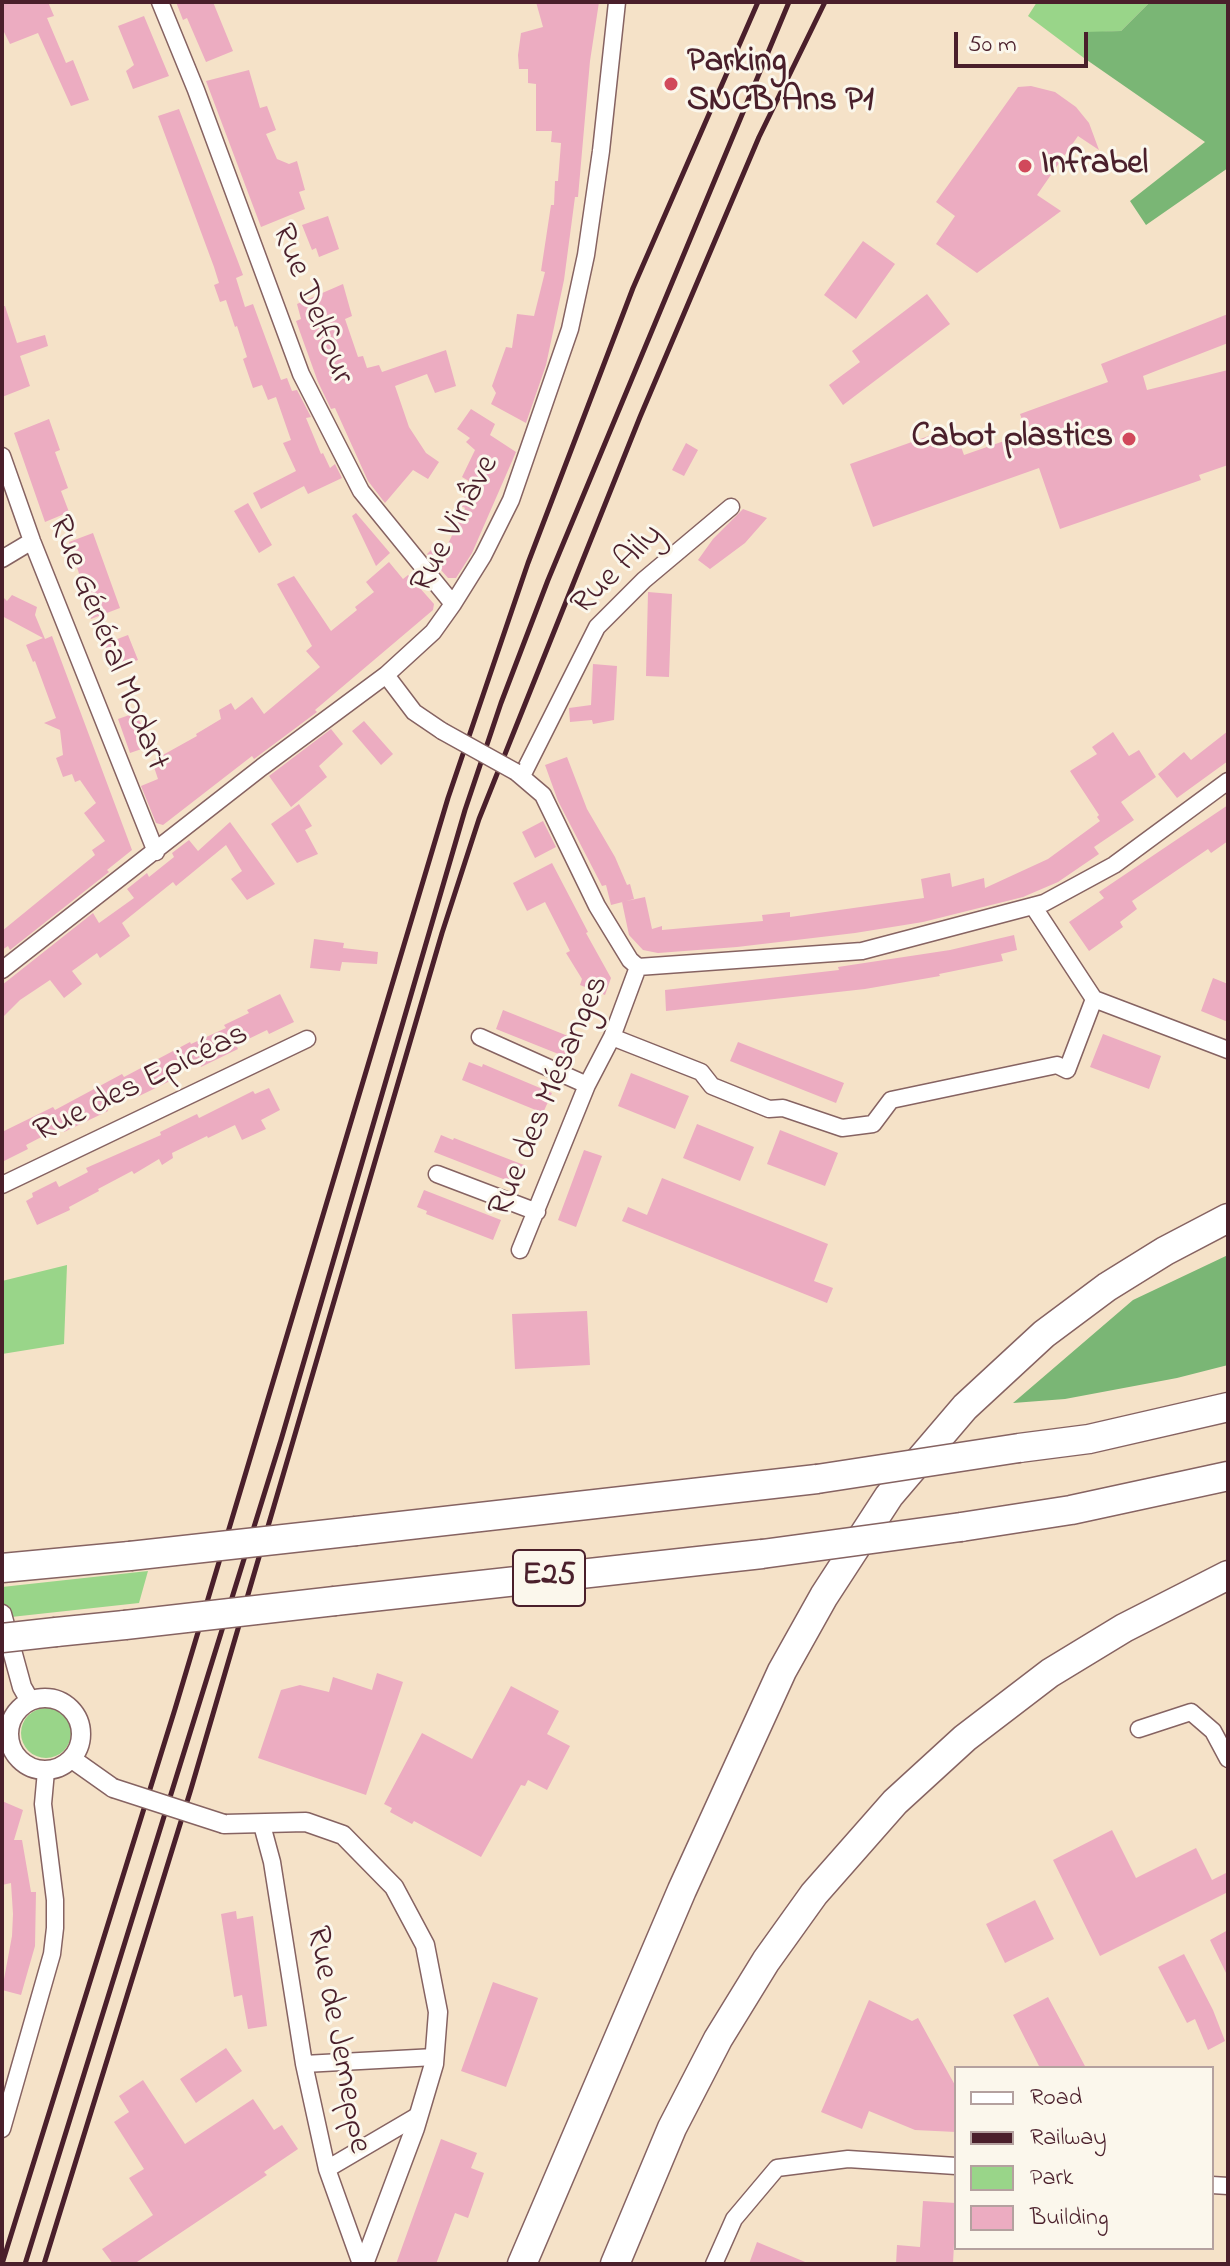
<!DOCTYPE html>
<meta charset="utf-8">
<style>
body{margin:0}
#map{position:relative;width:1230px;height:2266px;overflow:hidden;background:#f5e2c8;font-family:"Indie Flower",sans-serif}
canvas{display:block}
.frame{position:absolute;inset:0;border:4px solid #4a1f2b;pointer-events:none}
.legend{position:absolute;left:954px;top:2066px;width:260px;height:184px;box-sizing:border-box;background:#fbf7ec;border:2px solid #b4a19f;margin:0;padding:10px 14px;list-style:none;font-size:24px;color:#4a1f2b}
.legend li{display:flex;align-items:center;gap:16px;height:40px}
.legend b{width:40px;border:2px solid #b4a19f}
.scale{position:absolute;left:954px;top:32px;width:134px;height:36px;box-sizing:border-box;border:4px solid #4a1f2b;border-top:0;padding-left:10px;font-size:24px;line-height:28px;white-space:nowrap;color:#4a1f2b;-webkit-text-stroke:6px #fbf7ec;paint-order:stroke}
</style>
<div id="map">
<canvas width="1230" height="2266"></canvas>
<div class="frame"></div>
<ul class="legend">
<li><b style="height:10px;background:#fff"></b>Road</li>
<li><b style="height:10px;background:#4a1f2b"></b>Railway</li>
<li><b style="height:22px;background:#99d589"></b>Park</li>
<li><b style="height:22px;background:#ecacc1"></b>Building</li>
</ul>
<div class="scale">50 m</div>
</div>
<script>
const ctx = document.querySelector('canvas').getContext('2d');
ctx.lineJoin = 'round';
function paint(path, color) {
  ctx.fillStyle = color;
  ctx.fill(path, 'evenodd');
}
function poly(rows) {
  const path = new Path2D();
  for (const r of rows) {
    if (r.length === 3) {
      path.moveTo(r[0] + r[2], r[1]);
      path.arc(r[0], r[1], r[2], 0, 2 * Math.PI);
      continue;
    }
    path.moveTo(r[0], r[1]);
    for (let i = 2; i < r.length; i += 2) path.lineTo(r[i], r[i + 1]);
  }
  return path;
}
function trace(path, color, width, dash) {
  ctx.strokeStyle = color;
  ctx.lineWidth = width;
  ctx.lineCap = dash ? 'butt' : 'round';
  ctx.setLineDash(dash || []);
  ctx.stroke(path);
}
function label(font, color, halo, rows, align = 'center') {
  ctx.font = font + ' "Indie Flower",sans-serif';
  ctx.lineWidth = 6;
  ctx.setLineDash([]);
  ctx.textBaseline = 'middle';
  ctx.strokeStyle = halo;
  ctx.fillStyle = color;
  for (const [text, x, y, turn = 0] of rows) {
    ctx.save();
    ctx.translate(x, y);
    ctx.rotate((+turn || 0) * Math.PI / 180);
    ctx.textAlign = isNaN(turn) ? turn : align;
    if (halo) ctx.strokeText(text, 0, 0);
    ctx.fillText(text, 0, 0);
    ctx.restore();
  }
}
const green = poly([
 [1037,2,1150,2,1121,31,1084,33,1084,58,1028,16],
 [67,1265,64,1344,2,1354,2,1281],
 [148,1571,139,1603,2,1618,2,1587],
 [46,1733,25]
]);
const forest = poly([
 [1150,2,1228,2,1228,168,1146,225,1130,201,1205,142,1084,58,1084,32,1121,31],
 [1228,1255,1228,1365,1177,1378,1065,1399,1013,1403,1133,1300]
]);
const building = poly([
 [2,2,48,2,54,16,47,18,66,63,73,60,89,100,71,106,38,33,10,44,2,28],
 [176,2,213,2,233,51,206,62,187,18,183,20],
 [536,2,599,2,590,61,578,197,575,197,564,280,546,365,526,423,491,404,496,393,492,386,506,347,512,348,517,314,534,316,545,272,541,271,551,205,554,205,555,181,558,181,561,143,551,142,552,131,536,131,536,84,528,83,528,69,519,69,518,55,521,33,543,27],
 [144,16,169,76,133,89,126,71,134,65,118,26],
 [249,70,260,108,267,106,276,130,266,134,277,159,289,164,297,161,305,190,299,192,305,209,261,227,206,81],
 [1031,86,1055,92,1076,107,1089,123,1099,150,1078,136,1037,195,1061,211,977,273,936,244,955,216,936,202,1018,87],
 [179,109,237,259,243,275,236,278,245,307,253,304,281,380,287,378,292,391,297,390,311,417,306,418,321,454,323,453,330,468,335,464,342,478,308,494,304,486,261,509,253,493,296,471,283,443,291,440,276,397,268,400,262,385,253,388,243,359,247,357,237,326,235,327,226,300,220,302,214,285,219,283,214,267,158,116],
 [328,216,339,249,319,257,316,248,312,250,302,225],
 [863,241,895,264,856,319,824,295],
 [343,284,352,316,345,319,358,357,363,356,367,368,379,365,382,372,446,350,456,386,435,393,427,374,395,386,409,427,426,453,439,462,428,479,413,470,385,503,368,481,335,408,331,409,318,382,296,321,301,319,297,304],
 [927,294,950,324,843,405,829,385,860,362,852,351],
 [2,306,5,306,17,343,45,335,48,346,20,356,30,386,2,397],
 [1228,314,1228,343,1143,376,1147,390,1228,370,1228,465,1199,475,1201,480,1060,529,1039,468,873,527,850,464,954,427,964,455,1027,433,1020,414,1108,382,1101,364],
 [471,409,495,424,490,435,516,452,472,553,456,578,448,578,427,554,440,541,447,546,465,508,459,505,474,484,462,477,475,450,466,442,470,438,457,429],
 [49,419,60,450,55,452,68,488,61,491,69,512,45,522,14,433],
 [686,443,698,450,684,476,672,470],
 [248,503,272,545,259,553,234,511],
 [743,509,767,518,745,543,710,569,698,560,713,539],
 [356,513,390,553,376,566,352,516],
 [93,533,120,608,91,619,78,585,82,583,69,542],
 [389,562,403,579,408,575,419,587,434,604,433,610,315,710,317,712,254,759,252,756,163,825,156,823,141,786,158,779,152,761,197,736,196,734,221,719,219,710,231,703,235,710,252,697,264,714,320,667,306,651,312,646,277,584,294,576,331,631,357,610,355,607,374,592,366,582],
 [648,592,672,594,669,677,646,676],
 [12,595,37,607,35,615,45,639,52,636,132,850,107,870,109,872,10,950,8,946,2,950,2,931,95,855,92,850,105,841,84,813,96,803,80,780,75,782,72,774,63,777,56,758,63,755,60,730,44,723,56,718,35,661,33,662,26,645,43,638,2,616,2,596,7,601],
 [128,635,138,660,116,669,104,644],
 [593,664,617,666,614,720,593,724,592,720,570,722,569,708,591,705],
 [135,713,153,745,130,753,118,719],
 [364,721,393,754,381,765,352,731],
 [331,729,343,744,319,766,327,777,291,807,269,776],
 [1228,731,1228,761,1177,798,1158,774,1184,752,1191,760],
 [1113,732,1129,756,1139,750,1156,777,1121,802,1134,820,1094,847,1099,854,1058,882,1023,897,923,922,855,933,737,947,658,953,643,950,629,935,622,902,645,897,652,929,662,926,662,930,763,921,762,915,790,912,790,917,924,898,921,879,950,873,952,887,984,878,985,888,1048,859,1100,821,1097,817,1099,815,1070,771,1097,754,1092,747],
 [567,757,587,809,615,857,627,885,630,884,634,899,611,905,606,885,602,886,558,801,545,765],
 [299,804,312,826,305,830,318,854,297,863,271,824],
 [1228,805,1228,841,1211,853,1208,849,1132,901,1137,909,1120,922,1123,927,1089,951,1069,922,1104,898,1099,892],
 [543,821,556,847,535,858,522,832],
 [230,822,275,884,247,900,231,879,242,871,226,845,176,886,173,882,122,923,130,936,100,958,97,953,72,971,82,984,64,998,50,980,20,1000,2,1018,2,985,93,913,99,923,134,898,127,889,147,873,149,877,174,857,172,853,189,840,198,851],
 [552,863,588,932,586,933,611,978,605,995,580,985,582,979,566,953,570,951,545,902,527,911,513,883],
 [1014,935,1017,950,1001,954,1003,961,939,974,940,976,865,989,666,1011,665,990,839,970,838,967,950,950],
 [314,939,344,943,343,948,378,952,377,964,342,962,340,971,310,968],
 [1213,978,1228,984,1228,1022,1201,1011],
 [280,994,294,1022,269,1034,267,1030,236,1045,238,1049,201,1067,199,1062,169,1077,170,1081,133,1099,131,1095,106,1107,108,1111,64,1132,62,1128,53,1131,26,1145,28,1149,2,1162,2,1132,53,1107,55,1110,122,1074,124,1077,190,1042,191,1044,226,1028,224,1025,249,1013,247,1010],
 [503,1010,573,1038,566,1057,496,1029],
 [1103,1034,1161,1056,1149,1089,1090,1067],
 [738,1042,844,1083,836,1103,730,1061],
 [469,1062,482,1067,483,1064,552,1093,543,1113,462,1080],
 [631,1073,689,1096,675,1129,618,1106],
 [269,1088,280,1110,261,1120,266,1129,242,1140,235,1125,208,1138,207,1136,172,1153,173,1158,162,1165,159,1159,134,1174,132,1171,98,1189,99,1191,69,1207,70,1210,37,1225,26,1201,33,1197,32,1193,56,1181,59,1187,88,1172,86,1168,161,1135,160,1132,197,1114,199,1118,253,1091,255,1094],
 [697,1124,754,1147,740,1181,683,1158],
 [780,1130,838,1153,825,1186,767,1164],
 [441,1135,453,1140,454,1138,524,1165,516,1184,434,1152],
 [584,1150,602,1156,576,1227,558,1220],
 [662,1178,828,1244,814,1281,833,1288,827,1303,622,1221,628,1207,647,1215],
 [424,1190,501,1220,493,1240,426,1214,427,1211,417,1207],
 [587,1311,590,1365,515,1369,512,1314],
 [377,1673,403,1682,366,1795,258,1758,281,1690,300,1685,329,1692,333,1677,372,1690],
 [511,1686,559,1711,547,1734,570,1746,547,1790,528,1780,525,1786,521,1785,481,1857,414,1821,412,1824,390,1812,392,1808,384,1804,422,1733,472,1759],
 [2,1801,23,1810,14,1840,22,1840,31,1892,36,1892,35,1946,21,1995,2,1990,12,1936,13,1914,11,1883,2,1885],
 [1112,1830,1136,1878,1196,1848,1212,1880,1228,1872,1228,1892,1100,1956,1053,1860],
 [1035,1900,1054,1939,1005,1963,986,1924],
 [236,1911,237,1919,253,1916,267,2026,248,2029,242,1995,234,1997,221,1914],
 [1228,1930,1228,1977,1210,1940],
 [1184,1954,1213,2010,1225,2041,1208,2050,1195,2019,1187,2023,1158,1967],
 [493,1982,538,1998,506,2087,461,2071],
 [1048,1997,1086,2068,1040,2068,1013,2015],
 [869,2000,912,2021,918,2018,956,2087,956,2132,915,2130,869,2111,862,2129,821,2112],
 [226,2048,242,2071,196,2103,180,2079],
 [143,2080,185,2144,253,2099,274,2130,282,2125,298,2149,264,2172,267,2175,134,2264,113,2264,102,2249,153,2215,129,2178,144,2169,114,2122,129,2112,119,2096],
 [441,2139,477,2153,471,2168,484,2173,468,2218,455,2213,436,2264,396,2264],
 [923,2201,956,2203,953,2264,896,2264,897,2245,920,2247],
 [757,2242,810,2264,749,2264]
]);
const minor = poly([
 [160,2,196,90,301,374,361,491,453,604],
 [2,456,32,541,156,852],
 [2,559,32,541],
 [386,675,414,712,442,731],
 [516,772,543,795,597,906,630,960,638,967,862,951,1044,903,1114,865,1228,781],
 [522,776,597,627,644,580,731,507],
 [2,970,262,767,386,675,433,632,453,604,483,556,511,500,570,329,586,255,601,151,617,2],
 [1094,999,1228,1050],
 [480,1037,587,1085],
 [612,1037,701,1072,712,1086,769,1109,783,1108,842,1128,873,1124,891,1100,1057,1065,1067,1070,1094,999,1033,906],
 [437,1174,537,1212],
 [2,1185,307,1039],
 [520,1250,587,1085,612,1037,638,967],
 [1139,1729,1191,1712,1213,1731,1228,1759],
 [262,1825,272,1862,304,2064,327,2169,361,2264],
 [304,2064,435,2057],
 [2,2129,52,1954,55,1928,55,1900,43,1804,46,1771],
 [327,2169,419,2115],
 [1212,2185,1228,2186],
 [714,2264,734,2219,777,2168,848,2159,956,2166]
]);
const tertiary = poly([
 [2,1614,22,1687,30,1701],
 [45,1734,36],
 [72,1759,113,1788],
 [224,1824,306,1822,343,1835,394,1887,425,1945,438,2012,434,2064,415,2128,364,2264]
]);
const motorway = poly([
 [1019,1448,1089,1439,1228,1407],
 [961,1527,1071,1510,1228,1476],
 [356,1531,817,1479],
 [2,1568,130,1556],
 [335,1601,762,1554],
 [56,1632,125,1625],
 [522,2264,682,1890,782,1671,824,1596,889,1496,965,1407,1044,1334,1107,1287,1165,1251,1228,1218],
 [615,2264,672,2128,718,2039,766,1961,814,1894,895,1802,965,1738,1050,1673,1124,1628,1228,1575]
]);
const rail = poly([
 [2,2264,175,1709,448,798,528,563,633,288,758,2],
 [25,2264,281,1440,465,810,501,703,548,580,789,2],
 [44,2264,191,1789,442,933,479,819,640,417,759,137,825,2]
]);
const minorBridge = poly([
 [442,731,516,772]
]);
const tertiaryBridge = poly([
 [113,1788,224,1824]
]);
const motorwayBridge = poly([
 [817,1479,1019,1448],
 [762,1554,961,1527],
 [130,1556,356,1531],
 [125,1625,335,1601],
 [2,1638,56,1632]
]);
const markers = [
 [671,84,8,"#d1495b"],
 [1025,166,8,"#d1495b"],
 [1129,439,8,"#d1495b"]
];
const shields = [
 [549,1578,72]
];
const shieldNames = [
 ["E25",549,1578]
];
const poiNames = [
 ["Parking",687,64],
 ["SNCB Ans P1",687,103],
 ["Infrabel",1041,166],
 ["Cabot plastics",1113,439,"right"]
];
const streetNames = [
 ["Rue Delfour",310,305,68],
 ["Rue Vinâve",457,525,-62],
 ["Rue Aily",619,571,-45],
 ["Rue Général Modart",106,644,68],
 ["Rue des Epicéas",142,1085,-26],
 ["Rue des Mésanges",551,1097,-67],
 ["Rue de Jemeppe",336,2040,79]
];
paint(green, '#99d589');
paint(forest, '#7ab675');
paint(building, '#ecacc1');
trace(minor, '#866362', 19);
trace(tertiary, '#866362', 21);
trace(motorway, '#866362', 31);
trace(minor, '#fff', 16);
trace(tertiary, '#fff', 18);
trace(motorway, '#fff', 28);
trace(rail, '#4a1f2b', 5);
trace(minorBridge, '#866362', 19, []);
trace(tertiaryBridge, '#866362', 21, []);
trace(motorwayBridge, '#866362', 31, []);
trace(minorBridge, '#fff', 16);
trace(tertiaryBridge, '#fff', 18);
trace(motorwayBridge, '#fff', 28);
for (const [x, y, r, color] of markers) {
  const dot = new Path2D();
  dot.arc(x, y, r, 0, 2 * Math.PI);
  ctx.fillStyle = color;
  ctx.fill(dot);
  trace(dot, '#fbf7ec', 3);
}
for (const [x, y, w] of shields) {
  const box = new Path2D();
  box.roundRect(x - w / 2, y - 28, w, 56, 6);
  ctx.fillStyle = '#fbf7ec';
  ctx.fill(box);
  trace(box, '#4a1f2b', 2);
}
label('bold 32px', '#4a1f2b', null, shieldNames);
label('bold 34px', '#4a1f2b', '#fbf7ec', poiNames, 'left');
label('34px', '#4a1f2b', '#fbf7ec', streetNames);
</script>
